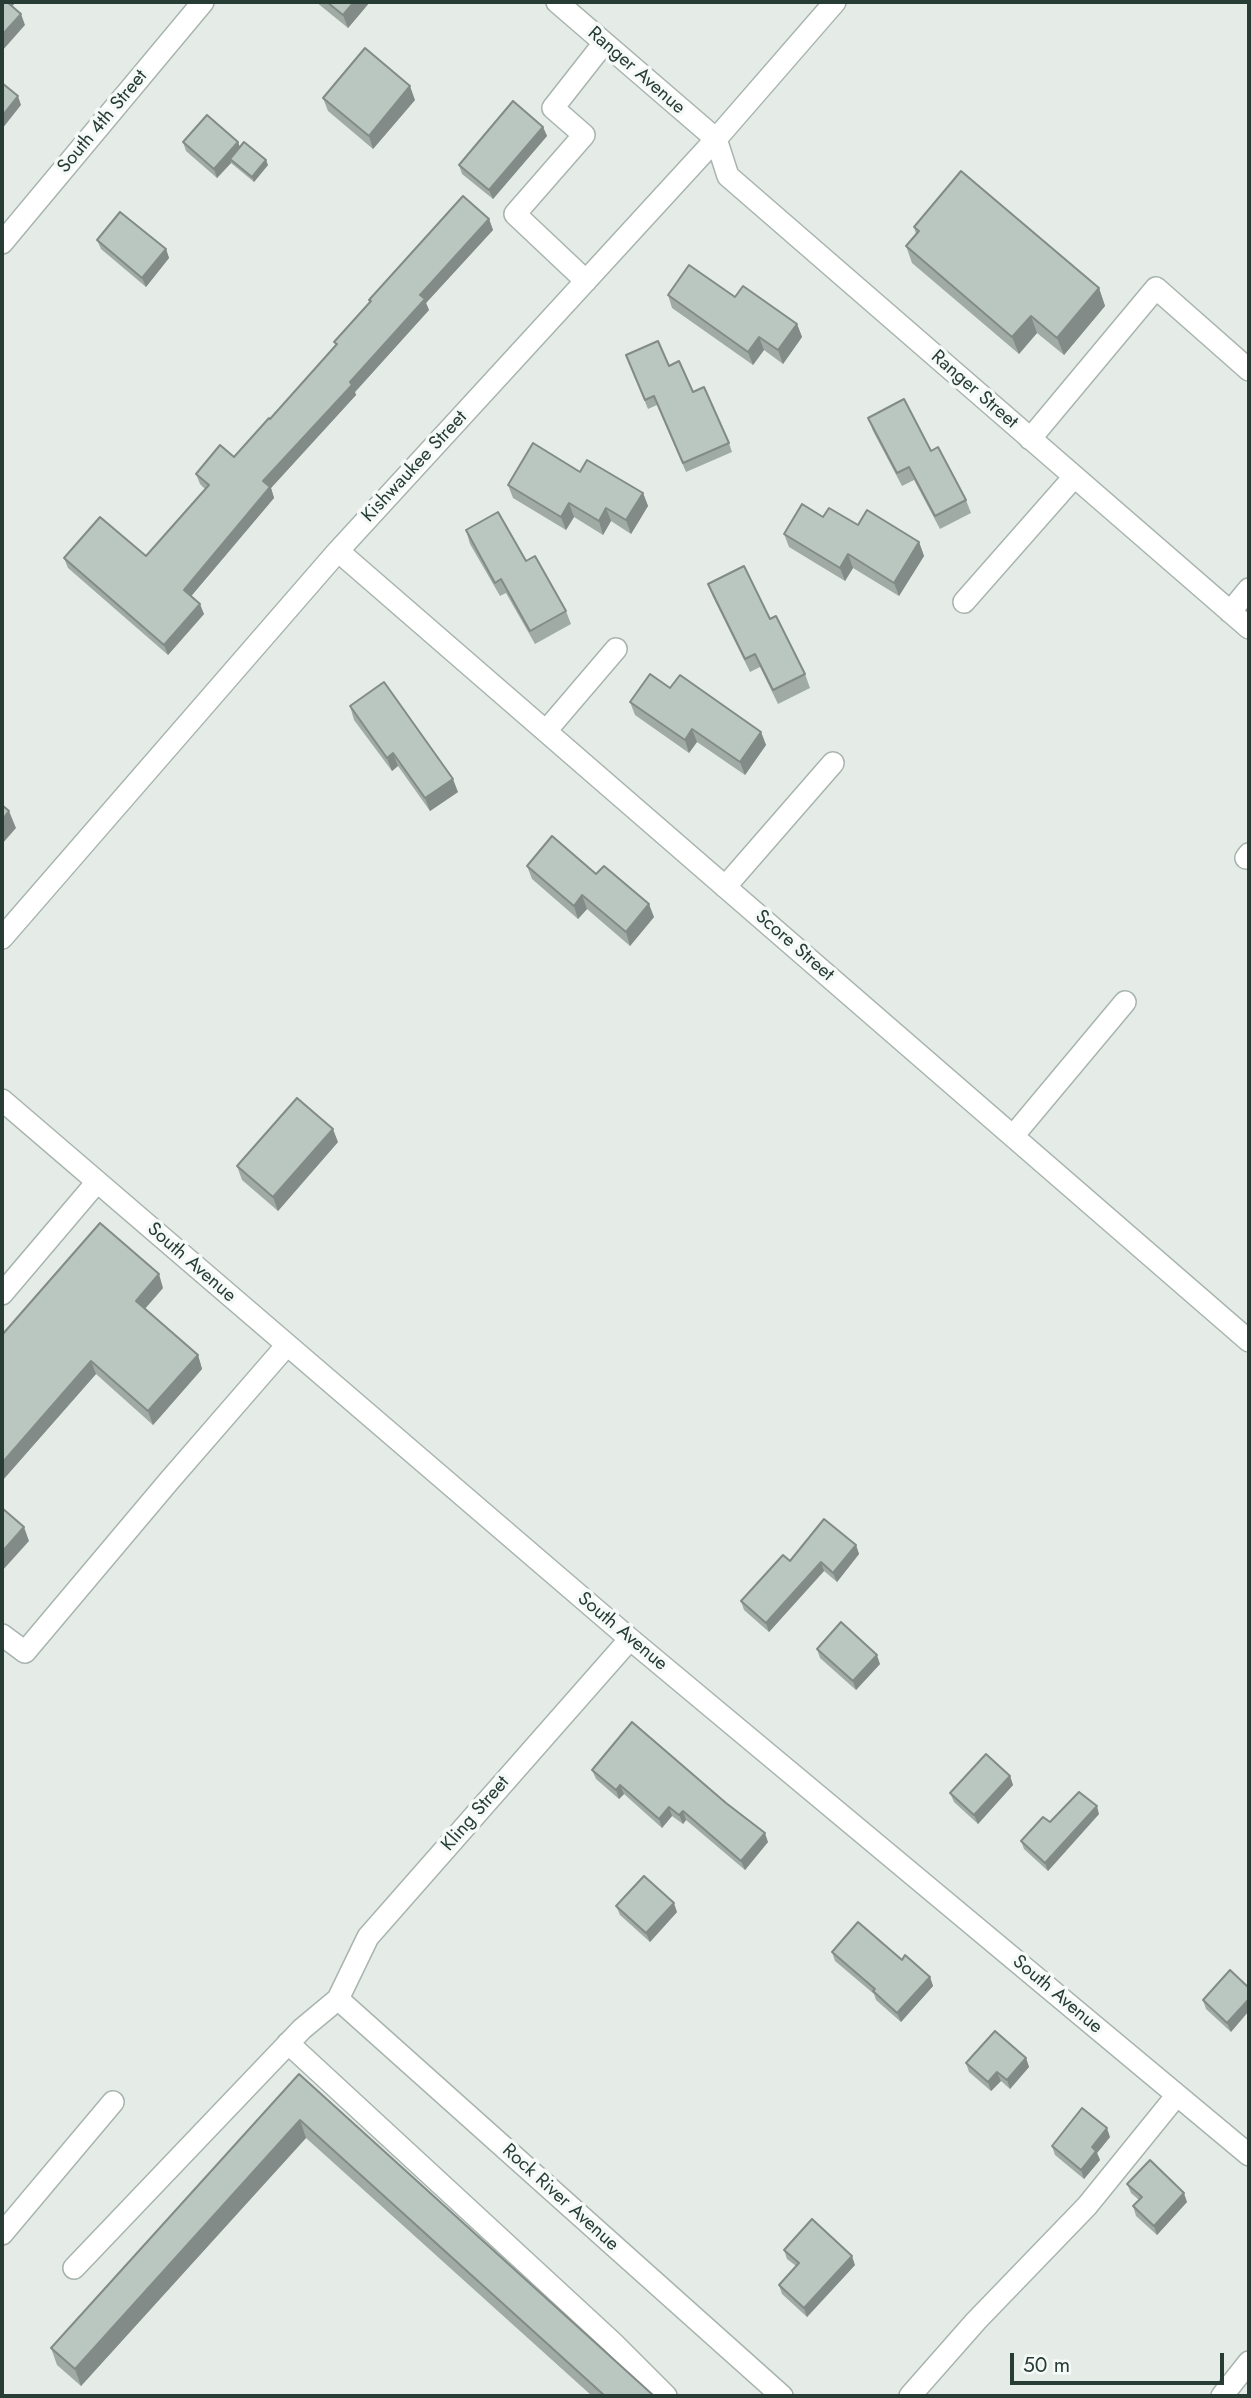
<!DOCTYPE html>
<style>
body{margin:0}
#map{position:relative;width:1251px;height:2398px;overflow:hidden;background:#e5ece8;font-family:Jost,sans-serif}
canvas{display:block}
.frame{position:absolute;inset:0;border:4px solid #263c34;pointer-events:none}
.scale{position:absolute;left:1010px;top:2353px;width:214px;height:32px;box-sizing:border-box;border:4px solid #263c34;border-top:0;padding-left:9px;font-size:21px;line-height:24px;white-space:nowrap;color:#263c34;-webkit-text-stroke:5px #f5f9f7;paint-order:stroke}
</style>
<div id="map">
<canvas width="1251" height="2398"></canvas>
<div class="frame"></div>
<div class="scale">50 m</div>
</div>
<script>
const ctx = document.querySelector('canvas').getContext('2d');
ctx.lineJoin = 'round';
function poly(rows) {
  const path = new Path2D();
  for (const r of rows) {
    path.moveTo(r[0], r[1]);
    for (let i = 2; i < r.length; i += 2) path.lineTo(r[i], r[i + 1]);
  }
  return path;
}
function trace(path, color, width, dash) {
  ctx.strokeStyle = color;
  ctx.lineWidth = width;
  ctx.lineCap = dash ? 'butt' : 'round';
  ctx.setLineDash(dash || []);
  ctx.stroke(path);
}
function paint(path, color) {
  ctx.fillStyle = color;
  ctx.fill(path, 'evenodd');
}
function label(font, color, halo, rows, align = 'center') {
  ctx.font = font + ' Jost,sans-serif';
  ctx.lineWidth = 7;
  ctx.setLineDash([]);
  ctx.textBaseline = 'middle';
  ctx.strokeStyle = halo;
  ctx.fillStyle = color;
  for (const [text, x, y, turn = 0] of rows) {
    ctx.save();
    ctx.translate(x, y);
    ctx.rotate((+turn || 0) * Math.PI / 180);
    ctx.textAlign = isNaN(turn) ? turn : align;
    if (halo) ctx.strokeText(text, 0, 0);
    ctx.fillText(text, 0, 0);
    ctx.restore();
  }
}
const minor = poly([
 [557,2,716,139,728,176,1249,628],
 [2,243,203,2],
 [586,281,515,214,584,135,553,108,604,43],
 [1030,439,1156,288,1249,370],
 [338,551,1249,1341],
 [964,602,1074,477],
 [1230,612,1249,589],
 [546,731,616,649],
 [1246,858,1249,854],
 [725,887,833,763],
 [2,938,338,551,716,139,835,2],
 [2,1100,630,1639,1249,2155],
 [1013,1136,1125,1002],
 [2,1294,97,1182],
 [2,1635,25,1652,169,1481,287,1345],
 [338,1999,782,2396],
 [288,2043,612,2342,666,2396],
 [2,2234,113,2102],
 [74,2268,302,2029,338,1999,368,1937,630,1639],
 [910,2396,976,2321,1087,2206,1177,2095],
 [1222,2396,1249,2362]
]);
const wall = poly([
 [316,2,370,2,348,28],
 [323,98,415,100,373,149,328,111],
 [543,127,547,136,493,199,462,174,459,165],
 [183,142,238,142,240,147,268,165,254,182,231,163,217,178,186,151],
 [489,219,493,230,426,303,429,310,355,392,356,395,271,488,274,498,191,596,204,614,168,655,68,568,64,558,146,556,205,489,200,484,196,474,234,457,270,419,336,346,334,342,370,302,369,300],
 [914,227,1099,288,1105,306,1064,355,1037,333,1019,354,912,263,906,246,916,234],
 [97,240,166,249,169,258,146,287,101,249],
 [668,295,735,297,797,324,802,337,783,364,764,350,753,365,672,308],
 [626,355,669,366,693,392,729,443,732,452,686,472,657,405,648,409],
 [868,418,931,451,966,500,971,513,940,529,914,480,902,486,873,431],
 [580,472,643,493,648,506,631,534,611,521,603,535,574,517,566,530,513,498,508,485],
 [823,517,858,525,919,542,924,556,899,596,853,568,845,581,789,547,784,534],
 [466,530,526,561,566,611,571,624,535,644,506,593,500,596,470,544],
 [708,584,770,619,805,674,810,688,778,704,760,667,750,672,713,597],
 [670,688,761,732,766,745,745,775,697,742,689,753,635,715,630,702],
 [350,706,458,792,430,811,398,766,392,771,354,720],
 [527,866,596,874,654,917,630,946,587,909,578,919,532,879],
 [338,1142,278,1211,242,1180,237,1166],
 [163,1288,145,1309,198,1355,202,1369,153,1425,96,1374,2,1481,2,1335],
 [856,1545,859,1554,837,1582,824,1571,769,1632,744,1610,741,1601,790,1561],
 [817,1649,880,1664,856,1690,820,1658],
 [592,1770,768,1842,745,1870,686,1820,683,1824,672,1816,662,1828,624,1794,619,1799,596,1779],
 [1010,1776,1013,1785,978,1824,954,1802,950,1793],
 [1099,1814,1048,1871,1024,1849,1021,1841,1050,1822],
 [616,1906,677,1912,650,1942,620,1915],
 [832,1952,902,1960,930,1977,933,1986,901,2022,876,2000,874,1994,835,1961],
 [1230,1970,1231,2032,1206,2009,1203,2000],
 [1026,2058,1029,2067,1010,2089,1001,2081,991,2091,969,2072,966,2063],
 [299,2074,654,2396,592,2396,306,2138,81,2386,57,2365,51,2348],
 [1110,2137,1097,2153,1100,2160,1084,2179,1055,2155,1052,2146],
 [1127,2184,1187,2202,1157,2235,1136,2216,1133,2206,1139,2200,1131,2193],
 [784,2250,855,2265,807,2317,782,2294,779,2285,796,2266,787,2259]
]);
const shadedWall = poly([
 [6,2,16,2,9,10],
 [354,2,370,2,348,28,343,15],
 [21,14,25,25,2,51,2,35],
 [410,86,415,100,373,149,369,136],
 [18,96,21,105,2,129,2,116],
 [543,127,547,136,493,199,489,190],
 [238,142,241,151,230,159,231,163,217,178,214,169],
 [266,160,268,165,254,182,252,177],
 [489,219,493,230,426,303,429,310,355,392,356,395,271,488,274,498,188,600,184,590,263,481,350,382,420,295],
 [166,249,169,258,146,287,142,278],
 [1099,288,1105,306,1064,355,1057,338],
 [1031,316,1037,333,1019,354,1012,337],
 [797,324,802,337,783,364,778,350],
 [759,337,764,350,753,365,748,352],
 [643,493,648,506,631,534,626,520],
 [569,503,574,517,566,530,561,517],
 [606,508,611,521,603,535,599,521],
 [919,542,924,556,899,596,894,583],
 [848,554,853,568,845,581,840,568],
 [200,604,204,614,168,655,164,645],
 [692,729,697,742,689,753,685,740],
 [761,732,766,745,745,775,740,762],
 [393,753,398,766,392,771,387,758],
 [453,779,458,792,430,811,425,798],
 [9,811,16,828,2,844,2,820],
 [582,895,587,909,578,919,574,906],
 [649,904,654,917,630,946,626,932],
 [333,1129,338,1142,278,1211,273,1197],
 [159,1274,163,1288,140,1314,136,1301],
 [198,1355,202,1369,153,1425,148,1411],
 [91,1361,96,1374,2,1481,2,1463],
 [24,1527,29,1541,2,1571,2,1552],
 [856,1545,859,1554,837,1582,833,1573],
 [821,1562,824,1571,769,1632,766,1623],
 [877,1655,880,1664,856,1690,853,1681],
 [1010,1776,1013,1785,978,1824,974,1815],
 [620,1785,624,1794,619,1799,616,1790],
 [1097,1806,1099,1814,1048,1871,1045,1863],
 [669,1807,672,1816,662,1828,659,1819],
 [683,1811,686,1820,683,1824,679,1815],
 [765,1833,768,1842,745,1870,741,1861],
 [674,1903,677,1912,650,1942,646,1933],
 [930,1977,933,1986,901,2022,897,2013],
 [1249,1999,1249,2011,1231,2032,1227,2023],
 [1026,2058,1029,2067,1010,2089,1007,2080],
 [997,2072,1001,2081,991,2091,988,2082],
 [300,2120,306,2138,81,2386,75,2369],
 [1107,2128,1110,2137,1097,2153,1100,2160,1084,2179,1081,2170,1092,2147],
 [1184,2193,1187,2202,1157,2235,1154,2226],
 [852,2256,855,2265,807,2317,804,2308]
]);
const building = poly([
 [2,2,7,2,21,14,2,35,2,2],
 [327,2,354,2,343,15,327,2],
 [365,48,410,86,369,136,323,98,365,48],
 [2,83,18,96,2,116,2,83],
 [513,101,543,127,489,190,459,165,513,101],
 [207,115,238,142,214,169,183,142,207,115],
 [244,142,266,160,252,177,230,159,244,142],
 [961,171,1099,288,1057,338,1031,316,1012,337,906,246,919,231,914,227,961,171],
 [463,196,489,219,420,295,425,299,350,382,352,385,263,481,270,487,184,590,200,604,164,645,64,558,100,517,146,556,209,485,196,474,220,445,234,457,269,418,270,419,337,344,334,342,371,301,369,300,463,196],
 [120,212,166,249,142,278,97,240,120,212],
 [689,265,735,297,743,286,797,324,778,350,759,337,748,352,668,295,689,265],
 [658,341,669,366,679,361,693,392,704,387,729,443,683,463,654,396,645,400,626,355,658,341],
 [904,399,931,451,938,447,966,500,935,516,909,467,897,473,868,418,904,399],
 [533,443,580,472,587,460,643,493,626,520,606,508,599,521,569,503,561,517,508,485,533,443],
 [802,504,823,517,829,508,858,525,867,510,919,542,894,583,848,554,840,568,784,534,802,504],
 [498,512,526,561,535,556,566,611,530,631,501,579,495,583,466,530,498,512],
 [744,566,770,619,776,616,805,674,773,690,755,654,745,659,708,584,744,566],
 [650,674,670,688,680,675,761,732,740,762,692,729,685,740,630,702,650,674],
 [384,682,453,779,425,798,393,753,387,758,350,706,384,682],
 [2,805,9,811,2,820,2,805],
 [552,836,596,874,604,866,649,904,626,932,582,895,574,906,527,866,552,836],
 [297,1098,333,1129,273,1197,237,1166,297,1098],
 [100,1223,159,1274,136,1301,198,1355,148,1411,91,1361,2,1463,2,1335,100,1223],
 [2,1508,24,1527,2,1552,2,1508],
 [824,1519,856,1545,833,1573,821,1562,766,1623,741,1601,783,1555,790,1561,824,1519],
 [841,1622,877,1655,853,1681,817,1649,841,1622],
 [632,1722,726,1803,765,1833,741,1861,683,1811,679,1815,669,1807,659,1819,620,1785,616,1790,592,1770,632,1722],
 [986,1754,1010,1776,974,1815,950,1793,986,1754],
 [1079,1792,1097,1806,1045,1863,1021,1841,1043,1817,1050,1822,1079,1792],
 [644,1876,674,1903,646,1933,616,1906,644,1876],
 [858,1922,902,1960,905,1955,930,1977,897,2013,873,1991,875,1989,832,1952,858,1922],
 [1230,1970,1249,1988,1249,1999,1227,2023,1203,2000,1230,1970],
 [995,2031,1026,2058,1007,2080,997,2072,988,2082,966,2063,995,2031],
 [299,2074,654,2396,605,2396,300,2120,75,2369,51,2348,299,2074],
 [1082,2108,1107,2128,1092,2147,1096,2151,1081,2170,1052,2146,1082,2108],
 [1150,2160,1184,2193,1154,2226,1133,2206,1142,2197,1127,2184,1150,2160],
 [812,2219,852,2256,804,2308,779,2285,799,2263,784,2250,812,2219]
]);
const streetNames = [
 ["Ranger Avenue",636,71,41],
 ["South 4th Street",103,122,-50],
 ["Ranger Street",974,390,41],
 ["Kishwaukee Street",415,467,-47],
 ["Score Street",794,946,41],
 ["South Avenue",191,1263,41],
 ["South Avenue",622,1632,40],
 ["Kling Street",476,1814,-49],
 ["South Avenue",1057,1995,40],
 ["Rock River Avenue",560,2198,42]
];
trace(minor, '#a8b4ae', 24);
trace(minor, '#fff', 21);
paint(wall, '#a0aba6');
paint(shadedWall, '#828b87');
paint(building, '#bac7c1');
trace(building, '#828b87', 2);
label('19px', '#263c34', '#f5f9f7', streetNames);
</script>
